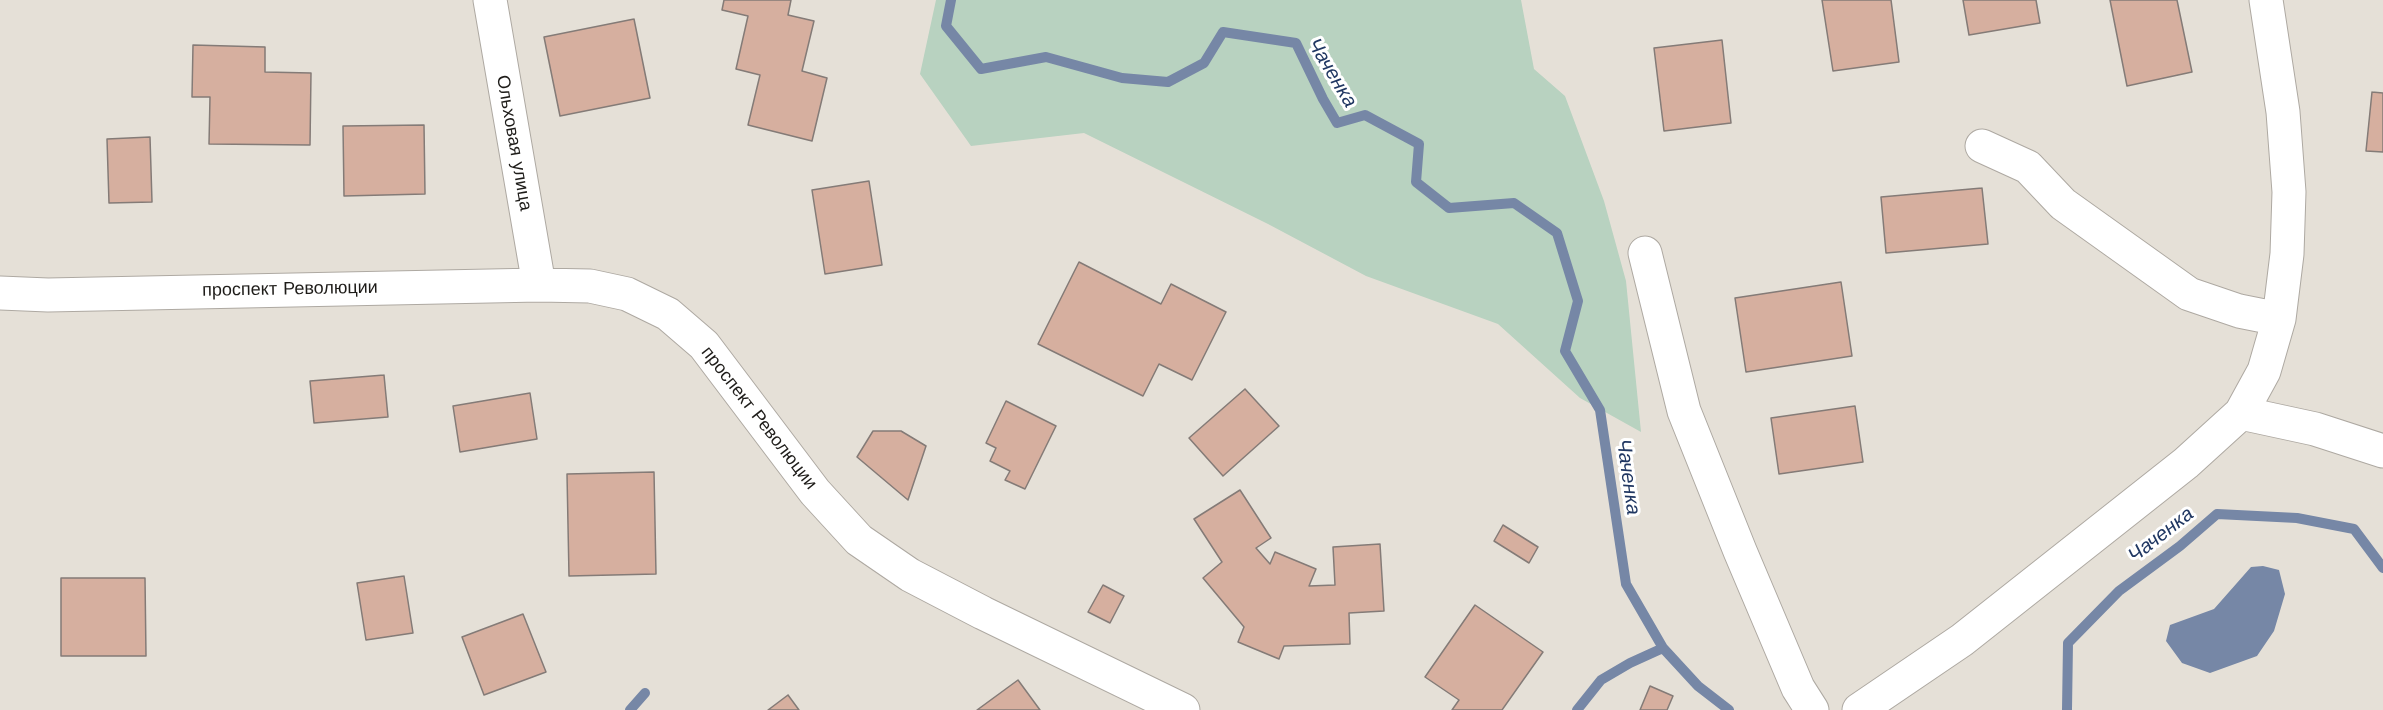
<!DOCTYPE html>
<meta charset="utf-8">
<style>
body{margin:0}
canvas{display:block;background:#e5e0d7}
</style>
<canvas width="2383" height="710"></canvas>
<script>
const ctx = document.querySelector('canvas').getContext('2d');
ctx.lineJoin = 'round';
function paint(path, color) {
  ctx.fillStyle = color;
  ctx.fill(path, 'evenodd');
}
function poly(rows) {
  const path = new Path2D();
  for (const r of rows) {
    path.moveTo(r[0], r[1]);
    for (let i = 2; i < r.length; i += 2) path.lineTo(r[i], r[i + 1]);
  }
  return path;
}
function trace(path, color, width, dash) {
  ctx.strokeStyle = color;
  ctx.lineWidth = width;
  ctx.lineCap = dash ? 'butt' : 'round';
  ctx.setLineDash(dash || []);
  ctx.stroke(path);
}
function label(font, color, halo, rows, align = 'center') {
  ctx.font = font + ' "Work Sans",sans-serif';
  ctx.lineWidth = 6;
  ctx.setLineDash([]);
  ctx.textBaseline = 'middle';
  ctx.strokeStyle = halo;
  ctx.fillStyle = color;
  for (const [text, x, y, turn = 0] of rows) {
    ctx.save();
    ctx.translate(x, y);
    ctx.rotate((+turn || 0) * Math.PI / 180);
    ctx.textAlign = isNaN(turn) ? turn : align;
    if (halo) ctx.strokeText(text, 0, 0);
    ctx.fillText(text, 0, 0);
    ctx.restore();
  }
}
const green = poly([
 [936,0,1521,0,1534,69,1565,96,1604,201,1626,281,1641,432,1580,398,1498,324,1366,276,1268,224,1084,133,971,146,920,74]
]);
const water = poly([
 [2263,566,2279,570,2285,594,2274,631,2257,656,2210,673,2182,663,2166,641,2170,625,2214,609,2251,567]
]);
const stream = poly([
 [951,0,946,26,981,69,1046,57,1122,78,1168,82,1204,63,1223,32,1296,43,1323,99,1337,123,1365,115,1419,144,1416,182,1449,208,1514,203,1557,233,1578,301,1565,351,1600,410,1626,584,1663,648,1698,686,1729,710],
 [630,710,645,693],
 [1577,710,1601,680,1630,663,1663,648],
 [2067,710,2068,643,2119,591,2180,546,2217,514,2297,518,2354,529,2383,568]
]);
const building = poly([
 [724,0,791,0,788,15,814,21,802,71,827,78,812,141,748,125,760,75,736,69,748,16,722,10,724,0],
 [1822,0,1891,0,1899,62,1833,71,1822,0],
 [1963,0,2036,0,2040,23,1969,35,1963,0],
 [2110,0,2177,0,2192,72,2127,86,2110,0],
 [634,19,650,98,560,116,544,37,634,19],
 [1722,40,1731,123,1664,131,1654,48,1722,40],
 [193,45,265,47,265,72,311,73,310,145,209,144,210,97,192,97,193,45],
 [2372,92,2383,93,2383,152,2366,151,2372,92],
 [424,125,425,194,344,196,343,126,424,125],
 [150,137,152,202,109,203,107,139,150,137],
 [869,181,882,265,825,274,812,190,869,181],
 [1982,188,1988,244,1886,253,1881,197,1982,188],
 [1079,262,1161,304,1171,284,1226,312,1192,380,1159,364,1143,396,1038,344,1079,262],
 [1841,282,1852,356,1746,372,1735,298,1841,282],
 [384,375,388,417,314,423,310,381,384,375],
 [1245,389,1279,426,1223,476,1189,438,1245,389],
 [530,393,537,439,460,452,453,406,530,393],
 [1006,401,1056,426,1025,489,1005,480,1010,471,990,461,996,448,986,443,1006,401],
 [1855,406,1863,462,1779,474,1771,418,1855,406],
 [873,431,901,431,926,446,908,500,857,457,873,431],
 [654,472,656,574,569,576,567,474,654,472],
 [1240,490,1271,538,1256,548,1270,564,1275,552,1316,569,1309,586,1335,585,1333,547,1380,544,1384,611,1349,613,1350,644,1284,646,1279,659,1238,642,1244,627,1203,578,1222,562,1194,519,1240,490],
 [1503,525,1538,547,1529,563,1494,541,1503,525],
 [404,576,413,633,366,640,357,583,404,576],
 [61,578,145,578,146,656,61,656,61,578],
 [1103,585,1124,596,1110,623,1088,612,1103,585],
 [1475,605,1543,652,1502,710,1452,710,1459,700,1425,677,1475,605],
 [523,614,546,672,484,695,462,637,523,614],
 [1018,680,1040,710,977,710,1018,680],
 [1650,686,1673,696,1667,710,1640,710,1650,686],
 [788,695,799,710,768,710,788,695]
]);
const minor = poly([
 [490,0,539,285],
 [1982,146,2028,167,2063,204,2189,294,2239,311,2279,319],
 [1645,253,1684,411,1740,551,1798,688,1812,710],
 [0,293,48,295,539,285,590,286,627,294,668,314,704,345,815,492,859,540,910,575,983,613,1183,710],
 [2241,413,2315,429,2383,451],
 [1859,710,1962,640,2186,463,2241,413,2264,371,2279,319,2287,254,2289,192,2283,112,2266,0]
]);
const streetNames = [
 ["Ольховая улица",514,143,80],
 ["проспект Революции",290,289,-1],
 ["проспект Революции",759,418,52]
];
const waterNames = [
 ["Чаченка",1332,73,59],
 ["Чаченка",1628,477,82],
 ["Чаченка",2161,535,-38]
];
paint(green, '#b8d2c0');
paint(water, '#7687a6');
trace(stream, '#7687a6', 10);
paint(building, '#d6af9f');
trace(building, '#847b77', 1.5);
trace(minor, '#aea9a2', 35);
trace(minor, '#fff', 33);
label('18px', '#1e1c19', '#fff', streetNames);
label('italic 20px', '#203762', '#fff', waterNames);
</script>
